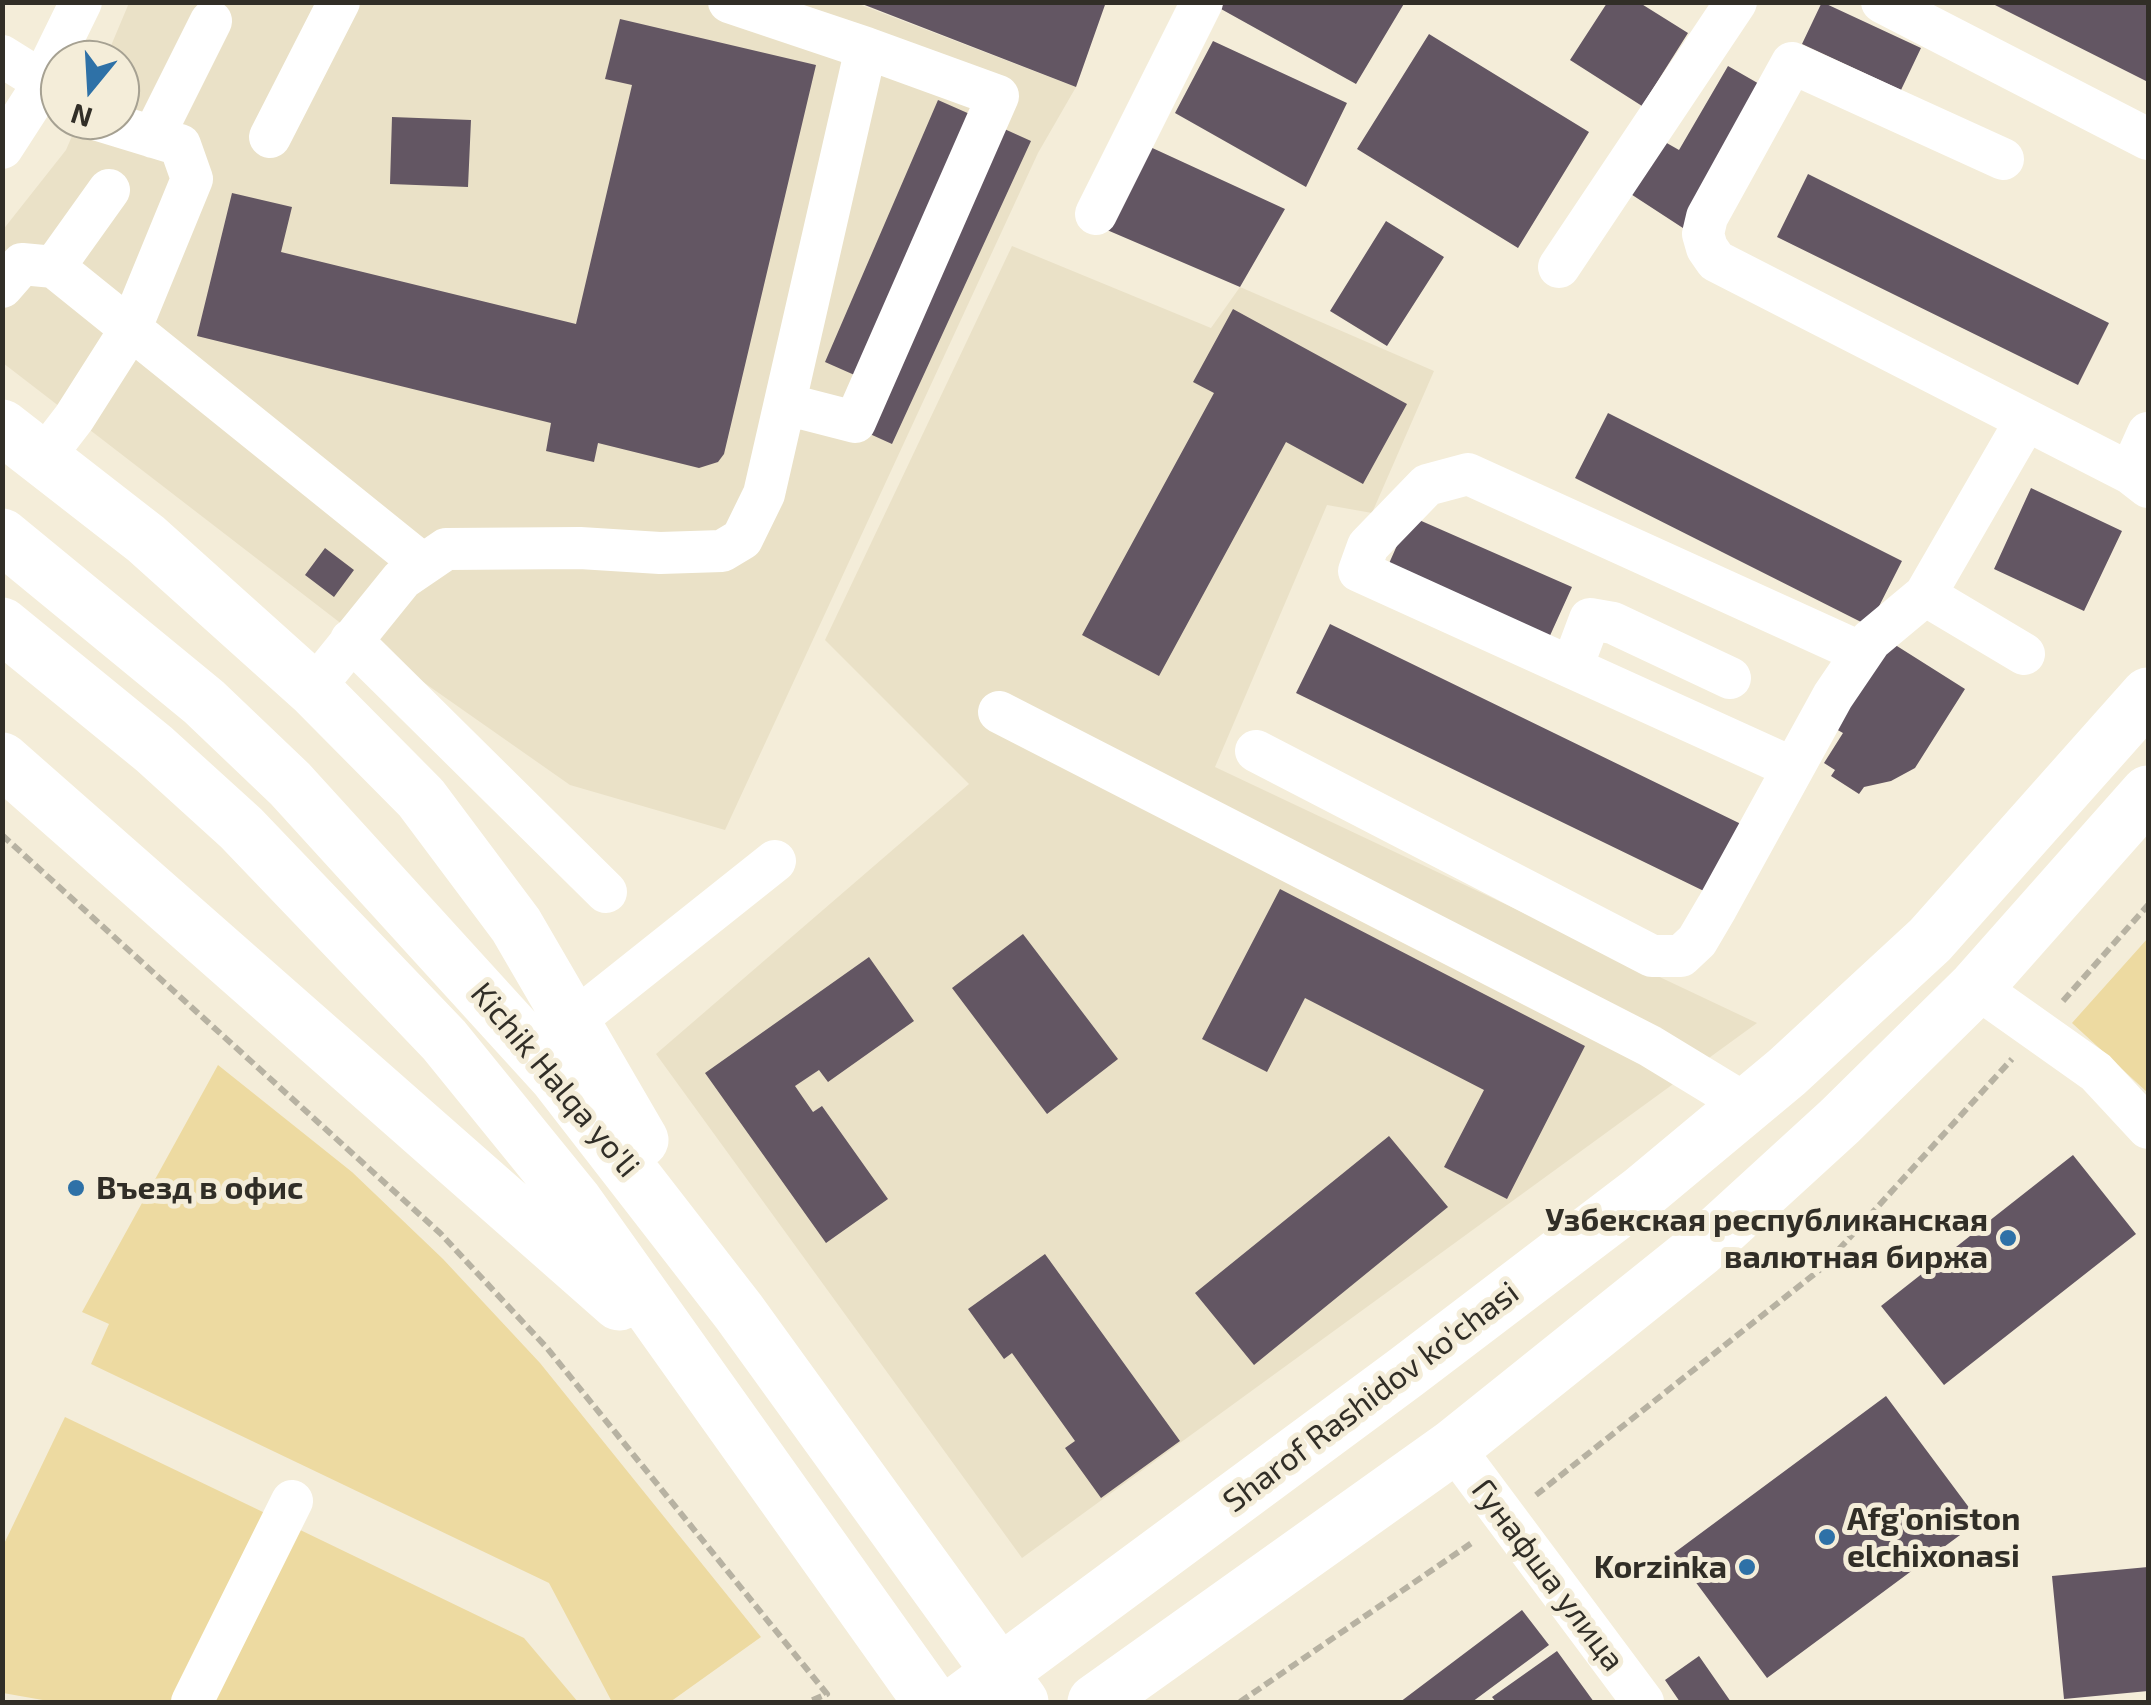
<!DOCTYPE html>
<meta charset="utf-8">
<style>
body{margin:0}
#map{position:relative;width:2151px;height:1705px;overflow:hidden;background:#f4edd9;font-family:"Exo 2",sans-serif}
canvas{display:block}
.frame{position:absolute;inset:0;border:5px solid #312e27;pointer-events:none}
.north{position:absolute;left:40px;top:40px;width:100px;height:100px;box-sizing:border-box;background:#f4edd9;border:2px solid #a6a192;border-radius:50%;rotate:198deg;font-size:28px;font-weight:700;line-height:40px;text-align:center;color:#312e27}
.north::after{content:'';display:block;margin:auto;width:35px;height:45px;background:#2e71a7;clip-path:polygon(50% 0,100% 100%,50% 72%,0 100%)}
</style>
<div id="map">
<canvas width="2151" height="1705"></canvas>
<div class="frame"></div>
<div class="north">N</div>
</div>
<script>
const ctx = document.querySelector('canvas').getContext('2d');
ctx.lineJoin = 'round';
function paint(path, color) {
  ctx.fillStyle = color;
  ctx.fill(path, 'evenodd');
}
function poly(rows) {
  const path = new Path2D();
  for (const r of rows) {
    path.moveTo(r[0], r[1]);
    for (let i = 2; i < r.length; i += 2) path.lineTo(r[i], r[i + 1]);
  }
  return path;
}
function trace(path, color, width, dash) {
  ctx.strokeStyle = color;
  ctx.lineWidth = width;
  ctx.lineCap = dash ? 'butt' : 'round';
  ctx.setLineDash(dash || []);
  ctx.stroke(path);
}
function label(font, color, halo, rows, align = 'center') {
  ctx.font = font + ' "Exo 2",sans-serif';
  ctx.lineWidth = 10;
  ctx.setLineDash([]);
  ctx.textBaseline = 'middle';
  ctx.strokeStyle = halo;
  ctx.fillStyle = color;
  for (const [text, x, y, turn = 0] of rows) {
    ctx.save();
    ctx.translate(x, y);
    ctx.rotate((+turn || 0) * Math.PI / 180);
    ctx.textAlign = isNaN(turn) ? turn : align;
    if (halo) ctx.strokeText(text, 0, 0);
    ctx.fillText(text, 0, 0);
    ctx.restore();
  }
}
const built = poly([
 [129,3,856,3,1076,87,1038,153,725,830,570,785,356,635,3,363,2,231,66,150,79,120,120,120,120,60,105,60],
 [1012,246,1211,328,1240,287,1434,371,1372,513,1327,505,1215,767,1757,1023,1022,1558,656,1054,969,784,825,640]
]);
const green = poly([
 [2148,938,2148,1093,2072,1023],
 [218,1065,352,1172,443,1259,540,1363,761,1637,670,1702,612,1702,549,1583,91,1364,109,1324,82,1312],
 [65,1417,265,1513,175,1702,54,1702,3,1693,2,1548],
 [292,1526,524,1638,578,1702,205,1702]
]);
const building = poly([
 [857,2,1106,2,1076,87],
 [1224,2,1405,2,1356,84,1221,9],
 [1822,2,1921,48,1901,90,1802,44],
 [1989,2,2148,2,2148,82],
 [1607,3,1640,3,1688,33,1642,106,1570,60],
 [620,19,816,65,724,454,718,462,699,468,598,443,594,462,546,451,551,423,197,336,232,193,292,207,281,252,576,324,632,85,605,79],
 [1429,34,1589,132,1518,248,1357,149],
 [1213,41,1347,103,1306,187,1175,113],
 [1728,66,1768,89,1686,230,1620,187,1651,134,1679,150],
 [938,100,972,115,859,377,825,362],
 [392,117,471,120,468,187,390,184],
 [1000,127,1031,141,892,444,861,430],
 [1148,146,1285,209,1240,287,1107,230],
 [1808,174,2109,323,2078,385,1777,237],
 [1386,221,1444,257,1387,346,1330,311],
 [1233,309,1407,404,1363,484,1286,442,1159,676,1082,635,1214,393,1193,382],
 [1608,413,1902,561,1869,626,1575,478],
 [2031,488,2122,531,2084,611,1994,569],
 [1410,516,1572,587,1548,640,1387,568],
 [325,548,354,570,334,597,305,575],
 [1330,624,1741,824,1708,893,1296,693],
 [1889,641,1965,689,1915,768,1891,781,1864,787,1859,794,1831,776,1835,770,1824,763,1843,733,1834,728],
 [1280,889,1585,1046,1507,1199,1444,1167,1484,1090,1305,998,1267,1072,1202,1039],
 [1023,934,1118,1059,1047,1114,952,988],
 [869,957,914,1021,828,1082,819,1070,795,1086,813,1112,822,1106,888,1199,826,1243,705,1073],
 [1389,1136,1448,1207,1254,1365,1195,1293],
 [2073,1155,2136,1234,1944,1385,1881,1306],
 [1045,1254,1180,1441,1101,1498,1065,1448,1075,1441,1012,1353,1004,1359,968,1309],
 [1886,1396,1979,1521,1767,1678,1674,1553],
 [2148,1567,2148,1691,2064,1699,2052,1576],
 [1522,1610,1549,1645,1472,1702,1400,1702],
 [1557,1651,1594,1702,1496,1702,1492,1697],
 [1699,1656,1731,1702,1680,1702,1665,1680]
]);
const path = poly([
 [2,835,440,1233,547,1348,827,1694,808,1702],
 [2063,1001,2148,905],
 [1536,1495,1822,1268,2012,1059],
 [1240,1702,1473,1542]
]);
const minor = poly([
 [1882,2,2148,139],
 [2,56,42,81],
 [153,137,211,21],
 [270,137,339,2],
 [2,148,33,100,81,2],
 [2003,159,1792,63,1707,217,1703,234,1707,248,1716,261,2130,473],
 [1096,214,1202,2],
 [54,267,420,562],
 [1559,267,1736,2],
 [2,287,22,264,54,267,109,190],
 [785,404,855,422,998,96,866,48],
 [2148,433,2130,473,2148,487],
 [44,457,74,418,130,330,192,179,180,145,98,120],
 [1925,595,2024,654],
 [351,640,606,892],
 [1572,667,1590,619,1613,623,1730,678],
 [313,689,402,579,446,549,580,548,660,553,722,551,742,539,764,494,866,48,729,2],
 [999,712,1650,1046,1747,1105],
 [1256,751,1652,956,1681,956,1697,941,1717,907,1833,696,1871,640,1925,595,2025,422],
 [1793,768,1359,571,1368,546,1427,485,1468,474,1862,653],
 [1976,987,2096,1072,2148,1128],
 [574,1021,775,861],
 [1453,1447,1643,1702],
 [192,1702,292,1501]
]);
const major = poly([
 [960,1702,1405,1373,1643,1192,1787,1072,1930,940,2148,695],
 [1095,1702,1453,1447,1700,1249,1840,1121,1976,987,2148,793]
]);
const highway = poly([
 [2,427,146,539,313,689,421,798,516,925,641,1140],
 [2,536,204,702,290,784,556,1076,739,1312,1021,1702],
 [2,625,154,749,241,828,444,1040,574,1200,931,1702],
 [2,760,619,1303]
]);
const markers = [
 [76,1188,10,"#2e71a7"],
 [2008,1238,10,"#2e71a7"],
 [1827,1537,10,"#2e71a7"],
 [1747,1567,10,"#2e71a7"]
];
const streetNames = [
 ["Kichik Halqa yo'li",555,1080,50],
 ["Sharof Rashidov ko'chasi",1371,1397,-37],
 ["Гунафша улица",1548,1575,53]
];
const poiNames = [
 ["Въезд в офис",96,1188],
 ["Узбекская республиканская",1988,1220,"right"],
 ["валютная биржа",1988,1257,"right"],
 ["Afg'oniston",1847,1519],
 ["elchixonasi",1847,1556],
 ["Korzinka",1727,1567,"right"]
];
paint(built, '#eae1c7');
paint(green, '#eddaa1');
paint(building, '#635663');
trace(path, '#b7b2a2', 6, [10, 5]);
trace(minor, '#fff', 42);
trace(major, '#fff', 55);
trace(highway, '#fff', 55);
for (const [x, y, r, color] of markers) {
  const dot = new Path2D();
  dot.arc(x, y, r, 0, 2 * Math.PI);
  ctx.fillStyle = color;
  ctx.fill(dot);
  trace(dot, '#f4edd9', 4);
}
label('32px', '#312e27', '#f4edd9', streetNames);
label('bold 32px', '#312e27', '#f4edd9', poiNames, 'left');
</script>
